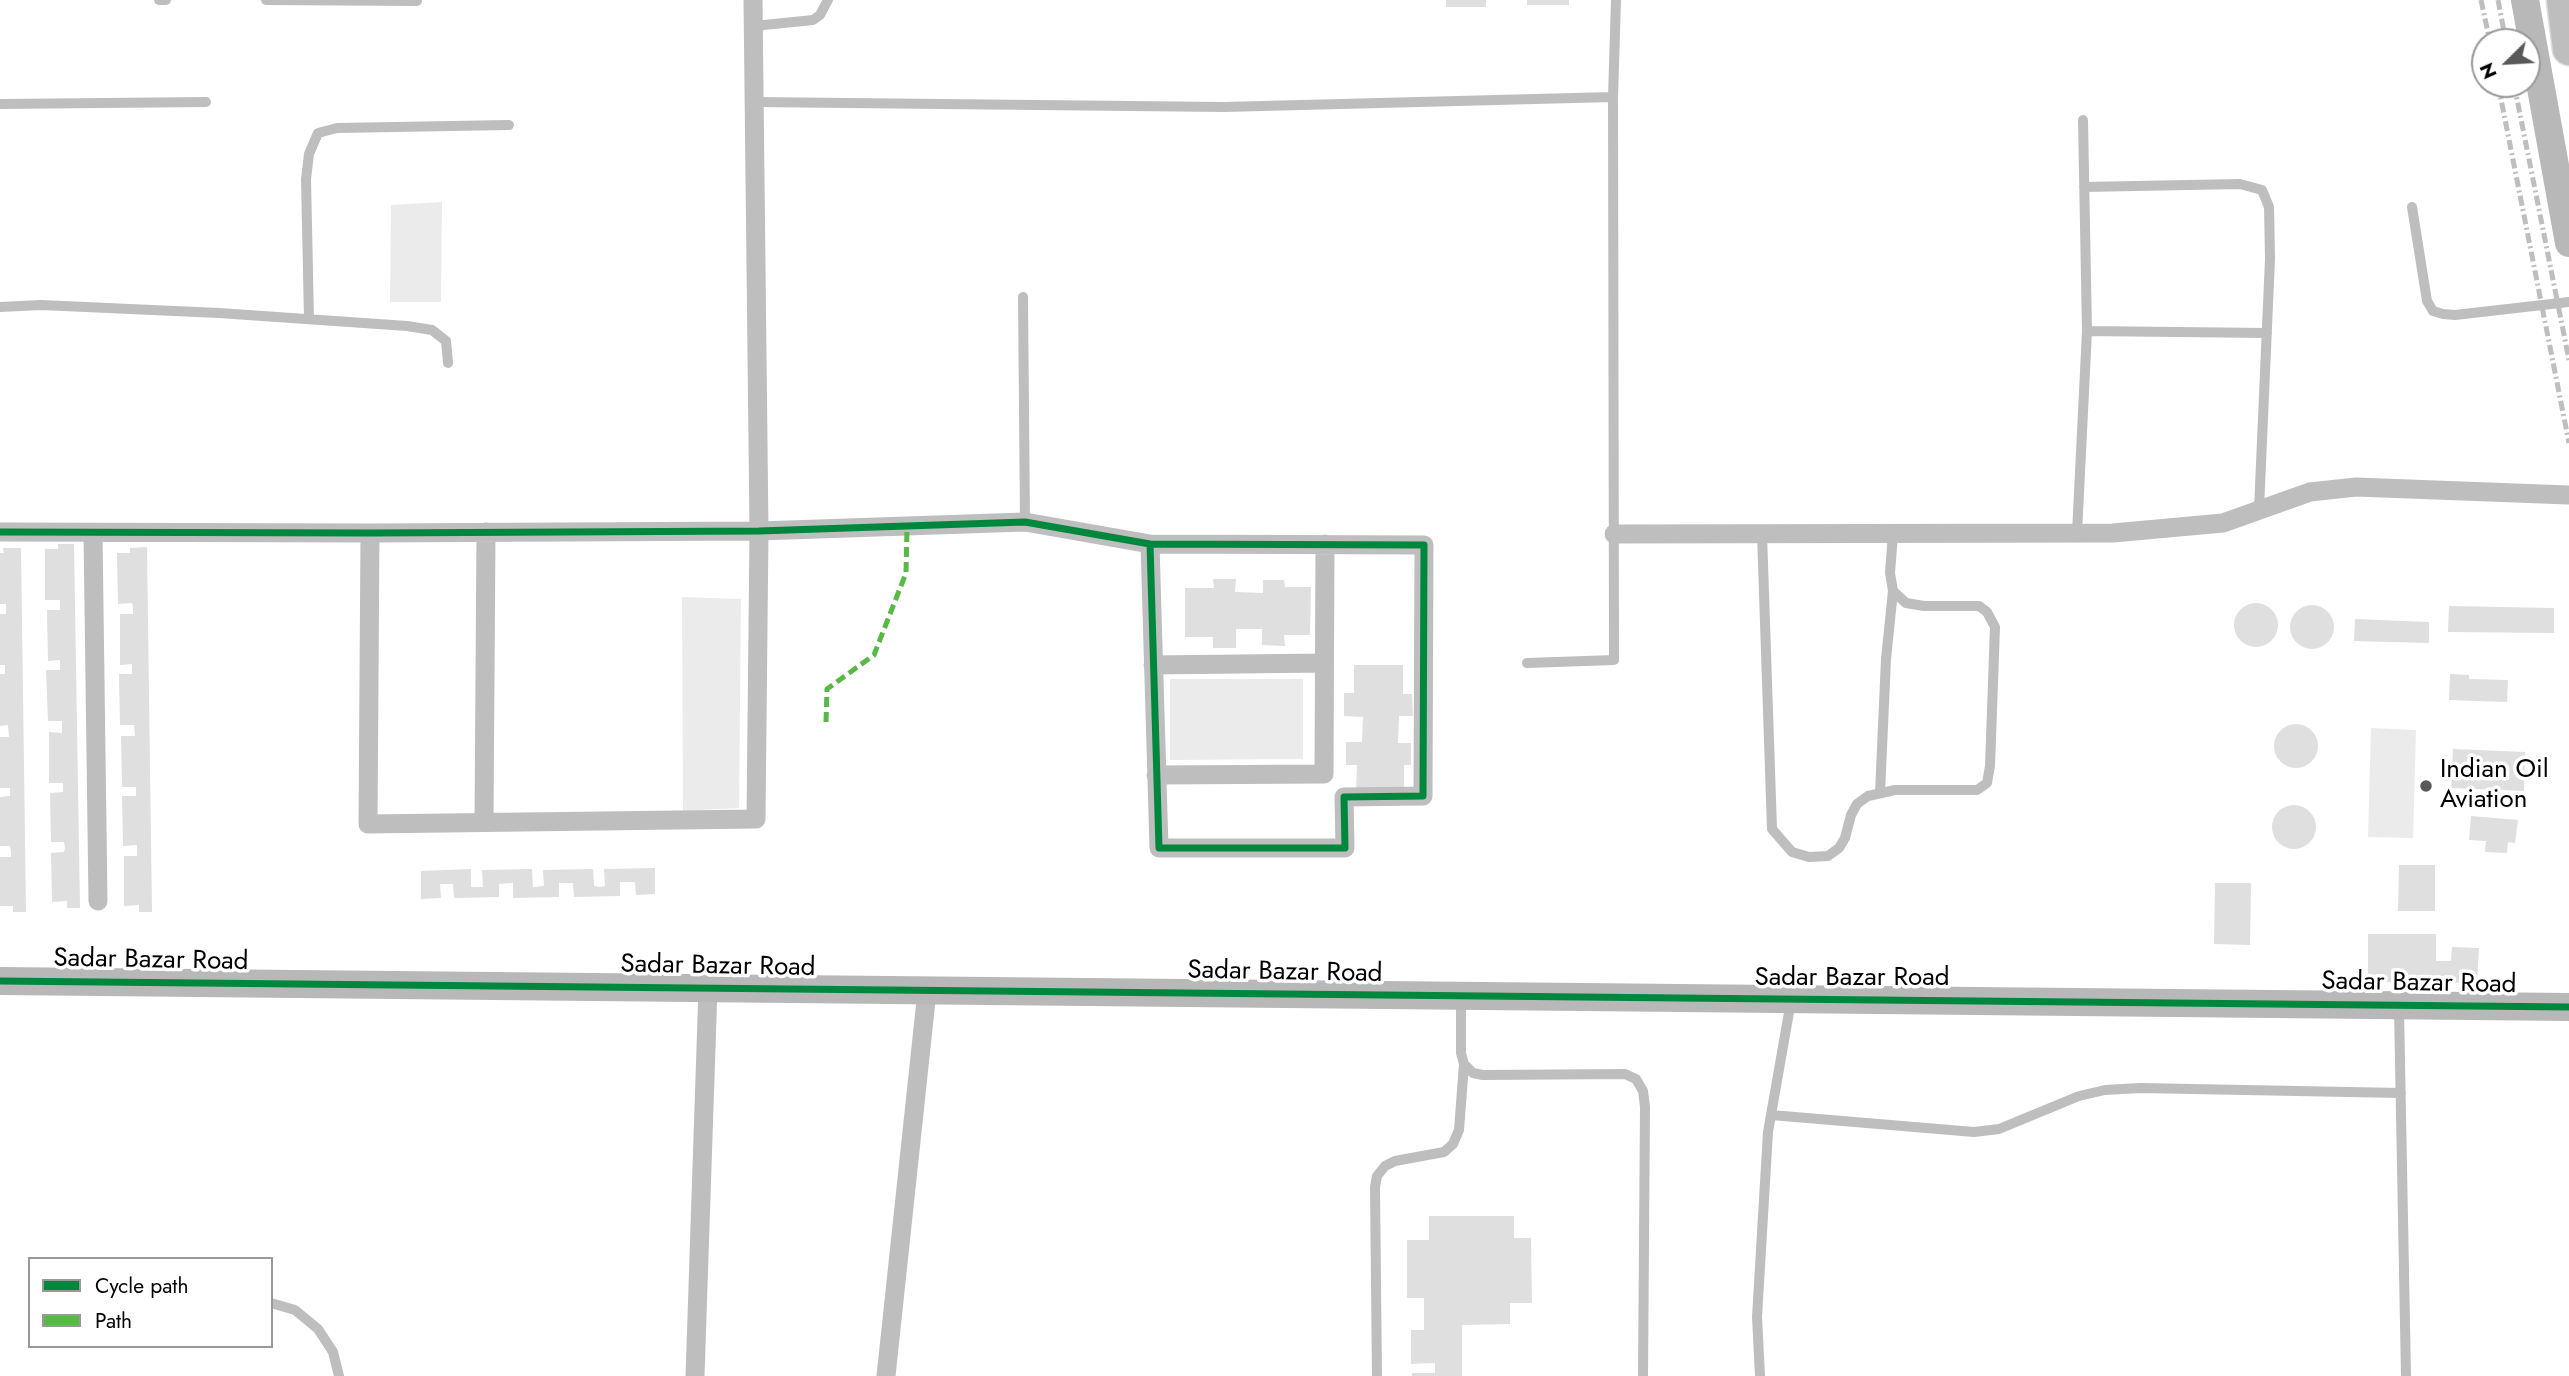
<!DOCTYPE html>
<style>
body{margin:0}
#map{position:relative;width:2569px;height:1376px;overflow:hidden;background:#fff;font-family:Jost,sans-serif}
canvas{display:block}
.legend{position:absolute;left:28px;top:1257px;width:245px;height:91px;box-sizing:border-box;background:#fff;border:2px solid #999;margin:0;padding:9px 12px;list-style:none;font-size:21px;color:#000}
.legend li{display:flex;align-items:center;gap:14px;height:35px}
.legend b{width:35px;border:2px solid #999}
.north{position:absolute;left:2471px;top:28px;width:70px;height:70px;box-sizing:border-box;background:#fff;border:2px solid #999;border-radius:50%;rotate:246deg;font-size:19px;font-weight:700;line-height:28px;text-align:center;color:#000}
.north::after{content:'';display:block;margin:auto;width:24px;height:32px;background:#595959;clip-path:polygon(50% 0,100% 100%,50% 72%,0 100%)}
</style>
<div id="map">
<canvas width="2569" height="1376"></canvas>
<ul class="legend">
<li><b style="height:9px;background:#00873e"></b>Cycle path</li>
<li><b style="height:9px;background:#58b947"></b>Path</li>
</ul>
<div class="north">N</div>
</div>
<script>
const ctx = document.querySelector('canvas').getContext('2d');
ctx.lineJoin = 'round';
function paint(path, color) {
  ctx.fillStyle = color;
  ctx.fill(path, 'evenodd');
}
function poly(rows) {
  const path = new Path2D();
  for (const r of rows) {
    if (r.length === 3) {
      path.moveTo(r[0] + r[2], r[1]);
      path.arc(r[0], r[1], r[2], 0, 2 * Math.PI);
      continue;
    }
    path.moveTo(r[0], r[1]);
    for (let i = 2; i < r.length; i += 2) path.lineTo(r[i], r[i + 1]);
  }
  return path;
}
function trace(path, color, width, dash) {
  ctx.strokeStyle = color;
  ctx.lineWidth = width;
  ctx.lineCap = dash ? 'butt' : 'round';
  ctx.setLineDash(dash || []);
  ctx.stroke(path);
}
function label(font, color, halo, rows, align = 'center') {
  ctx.font = font + ' Jost,sans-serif';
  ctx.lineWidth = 7;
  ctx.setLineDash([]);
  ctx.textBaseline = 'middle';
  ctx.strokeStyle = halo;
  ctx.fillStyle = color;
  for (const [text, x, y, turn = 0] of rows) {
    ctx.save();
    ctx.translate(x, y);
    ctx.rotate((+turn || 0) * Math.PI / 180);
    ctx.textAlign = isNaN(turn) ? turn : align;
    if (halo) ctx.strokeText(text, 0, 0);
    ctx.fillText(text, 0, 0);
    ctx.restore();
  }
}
const green = poly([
 [442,202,441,302,390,302,391,205],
 [682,597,741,599,739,808,683,811],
 [1170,679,1303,679,1303,759,1170,760],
 [2371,728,2416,730,2413,838,2368,837]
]);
const building = poly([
 [1446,0,1486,0,1486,7,1446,7],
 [1527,0,1569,0,1569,5,1527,5],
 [58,544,74,544,80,908,67,908,67,901,52,902,51,853,64,852,65,848,64,842,51,842,50,793,63,792,63,783,49,783,49,732,62,733,62,721,48,721,46,670,60,670,60,660,48,661,47,610,60,610,60,600,45,600,45,549,58,549],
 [147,547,152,912,139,912,139,905,124,906,124,856,137,856,137,845,123,846,122,796,136,796,136,787,122,787,121,736,135,736,134,725,120,725,119,674,132,674,132,664,120,665,120,614,133,614,133,608,132,603,118,604,117,553,130,553,130,548],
 [3,548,21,548,26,912,13,912,13,906,0,906,0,857,11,857,11,852,10,846,0,846,0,797,10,796,10,788,0,788,0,737,9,737,8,725,0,726,0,674,5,674,5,665,0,665,0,614,6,614,6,604,0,604,0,553,4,553],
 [1213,579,1236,579,1235,592,1263,593,1263,580,1284,580,1285,587,1311,587,1310,635,1284,635,1285,646,1262,645,1262,629,1236,629,1236,648,1213,648,1213,637,1185,637,1185,588,1214,588],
 [2256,625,22],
 [2312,627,22],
 [2449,606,2554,608,2554,633,2448,632],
 [2355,619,2429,622,2429,643,2354,641],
 [1354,665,1403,665,1403,694,1412,694,1413,716,1399,716,1398,743,1411,743,1411,765,1404,765,1404,792,1356,791,1357,765,1346,765,1346,742,1362,742,1363,717,1344,716,1344,693,1354,693],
 [2450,674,2469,675,2469,679,2508,680,2507,702,2449,700],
 [2296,746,22],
 [2453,749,2525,752,2524,791,2451,788],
 [2294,827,22],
 [2471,816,2518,820,2515,843,2508,842,2507,853,2485,852,2486,841,2469,840],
 [2399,865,2435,865,2435,911,2398,911],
 [655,868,655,894,636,895,635,882,620,882,620,896,574,897,573,883,559,883,559,897,513,898,513,883,499,884,499,897,454,898,453,884,440,884,441,898,421,899,421,871,471,869,471,887,483,887,482,870,532,869,533,887,544,886,543,870,593,869,594,886,600,887,605,886,604,869],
 [2215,883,2251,883,2250,945,2214,944],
 [2368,934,2436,934,2436,961,2451,961,2452,947,2479,948,2477,983,2368,982],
 [1429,1216,1514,1216,1514,1238,1531,1238,1532,1303,1510,1303,1510,1324,1462,1325,1462,1376,1412,1376,1412,1373,1435,1373,1435,1363,1411,1364,1411,1330,1424,1330,1424,1298,1407,1298,1407,1240,1429,1240]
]);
const lane = poly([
 [159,0,166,0],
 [266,0,417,1],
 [754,26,813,20,820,15,828,0],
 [754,102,1224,107,1613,97],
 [0,104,206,102],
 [2084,187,2240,184,2262,190,2269,207,2270,259,2259,509],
 [2412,207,2427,301,2433,311,2443,314,2455,315,2569,302],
 [1023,297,1025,522],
 [0,307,41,305,219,313,407,326,432,330,446,341,448,363],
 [309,319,306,179,309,154,318,133,337,128,509,125],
 [2087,331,2267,333],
 [2077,533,2087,331,2083,120],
 [1762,534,1772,829,1792,852,1809,857,1828,856,1839,848,1845,838,1851,815,1857,804,1868,796,1895,790,1977,790,1987,783,1990,766,1995,627,1987,612,1979,606,1924,606,1906,603,1893,591,1890,573,1893,534],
 [1527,663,1614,660,1613,97,1616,0],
 [1880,793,1886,659,1893,591],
 [1461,997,1461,1053,1464,1064,1473,1073,1483,1075,1625,1074,1636,1079,1643,1091,1645,1107,1643,1376],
 [2399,1009,2406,1376],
 [1771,1115,1974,1132,1999,1129,2079,1096,2105,1090,2140,1088,2401,1093],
 [271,1303,295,1310,318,1329,333,1352,339,1376],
 [1377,1376,1375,1187,1377,1176,1385,1166,1395,1161,1444,1152,1453,1144,1459,1130,1464,1064],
 [1760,1376,1757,1317,1768,1132,1791,1001]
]);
const street = poly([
 [0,532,370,533,759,531,1025,522,1150,544,1424,545,1423,796,1344,797,1345,848,1159,848,1150,544],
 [93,533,98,901],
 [370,533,368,824,756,819,759,531,753,0],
 [1614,534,2113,533,2223,523,2310,492,2356,487,2569,495],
 [1153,665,1324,663],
 [1156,775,1324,774,1325,544],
 [484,822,486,532],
 [695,1376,708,988],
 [886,1376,927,991]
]);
const secondary = poly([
 [2525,0,2569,243],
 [0,981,2569,1007]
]);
const primary = poly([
 [2563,0,2569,49]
]);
const rail = poly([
 [2481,0,2490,42],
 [2498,0,2506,42],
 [2498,84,2569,443],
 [2514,84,2569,360]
]);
const quiet = poly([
 [826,722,827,689,874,655,906,573,907,528]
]);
const cycleway = poly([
 [0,532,370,533,759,531,1025,522,1150,544,1424,545,1423,796,1344,797,1345,848,1159,848,1150,544],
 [0,981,2569,1007]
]);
const markers = [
 [2426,786,7,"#595959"]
];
const poiNames = [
 ["Indian Oil",2440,771],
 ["Aviation",2440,801]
];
const streetNames = [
 ["Sadar Bazar Road",151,961,1],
 ["Sadar Bazar Road",718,967,1],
 ["Sadar Bazar Road",1285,973,1],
 ["Sadar Bazar Road",1852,979],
 ["Sadar Bazar Road",2419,984,1]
];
paint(green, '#ebebeb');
paint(building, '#dfdfdf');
trace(primary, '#dbdbdb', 35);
trace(lane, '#bebebe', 10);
trace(street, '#bebebe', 19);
trace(secondary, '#b8b8b8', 28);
trace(primary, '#bebebe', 32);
trace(rail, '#bebebe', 5, [10, 3.5, 2, 3.5]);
trace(quiet, '#58b947', 5, [10, 5]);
trace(cycleway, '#00873e', 7);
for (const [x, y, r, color] of markers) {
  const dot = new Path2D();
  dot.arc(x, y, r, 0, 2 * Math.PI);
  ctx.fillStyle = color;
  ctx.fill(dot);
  trace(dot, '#fff', 2.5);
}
label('26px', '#000', '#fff', poiNames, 'left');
label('26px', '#000', '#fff', streetNames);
</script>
